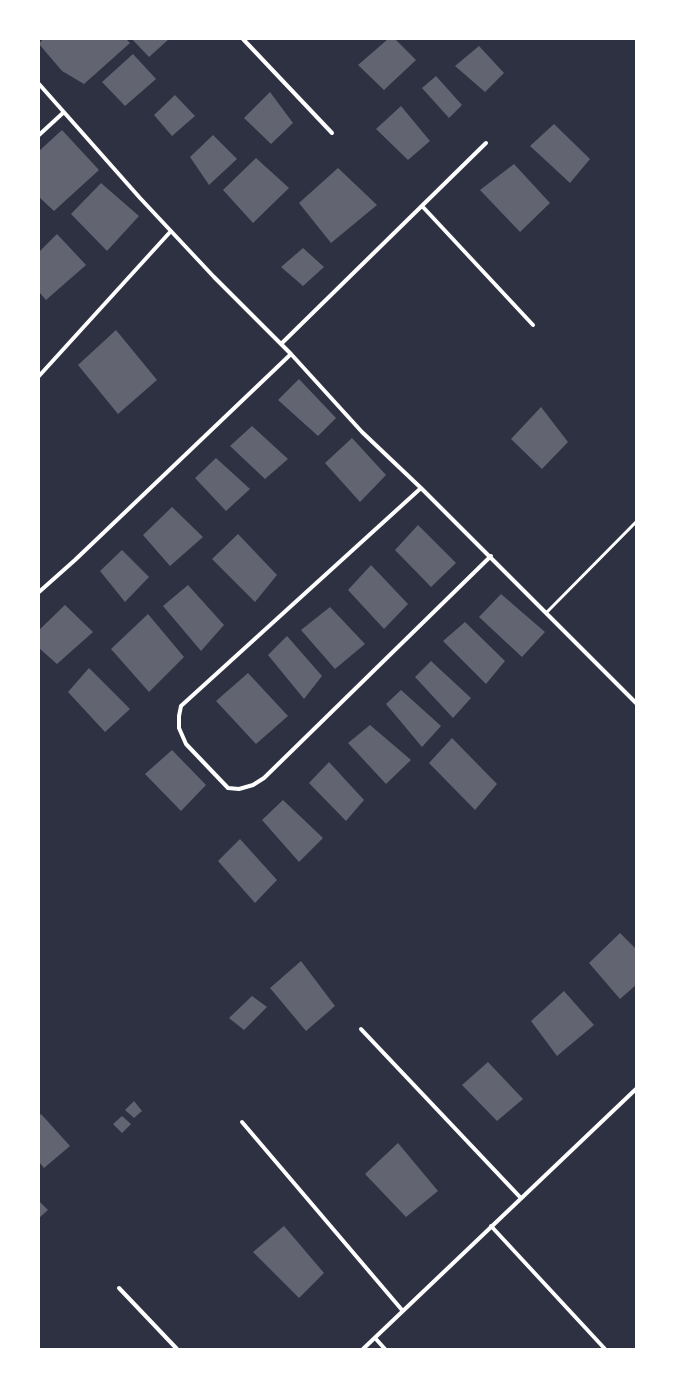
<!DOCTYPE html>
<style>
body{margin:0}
#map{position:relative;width:675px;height:1388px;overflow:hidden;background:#2d3142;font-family:Arial,sans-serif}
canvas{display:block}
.frame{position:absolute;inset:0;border:40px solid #fff;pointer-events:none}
</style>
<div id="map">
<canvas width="675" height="1388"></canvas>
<div class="frame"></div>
</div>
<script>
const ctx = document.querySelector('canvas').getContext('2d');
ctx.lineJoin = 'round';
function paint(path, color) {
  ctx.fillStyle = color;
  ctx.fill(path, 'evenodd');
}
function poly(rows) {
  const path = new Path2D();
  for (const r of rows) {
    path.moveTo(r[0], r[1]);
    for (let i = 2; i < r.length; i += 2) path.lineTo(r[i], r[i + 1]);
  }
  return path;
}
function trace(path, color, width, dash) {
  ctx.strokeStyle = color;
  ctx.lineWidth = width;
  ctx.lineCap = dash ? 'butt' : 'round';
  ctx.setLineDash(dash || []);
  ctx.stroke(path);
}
const building = poly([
 [43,39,126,39,130,43,84,84,62,71,39,44],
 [132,39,169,39,149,57],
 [388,39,395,39,416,60,384,90,358,65],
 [479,46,504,73,485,92,455,66],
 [133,54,156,79,125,106,102,82],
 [436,76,462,105,449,118,422,88],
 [270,92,293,123,271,144,244,118],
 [175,95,195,116,172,136,154,115],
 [401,106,430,141,408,160,376,129],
 [554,124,590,159,570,183,530,146],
 [62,130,99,170,54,211,39,197,39,151],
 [213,135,237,159,209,185,190,157],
 [256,158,289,188,253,223,223,190],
 [514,164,550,203,520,232,480,190],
 [338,168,377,205,331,243,299,203],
 [101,183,139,216,107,251,71,214],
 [57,234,86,265,46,300,39,292,39,252],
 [303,248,324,267,303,286,281,267],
 [116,330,157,380,118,414,78,365],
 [299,379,336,418,318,436,278,400],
 [541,407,568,442,542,469,511,439],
 [252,426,288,459,265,479,230,446],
 [352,438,386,475,360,502,325,463],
 [216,458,250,489,226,511,195,478],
 [172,507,203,537,170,566,143,535],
 [418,525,456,563,431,587,395,550],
 [238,534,277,575,255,602,212,559],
 [122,550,149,577,125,602,100,571],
 [371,565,408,604,384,629,348,590],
 [188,585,224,625,201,651,163,606],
 [501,594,545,632,522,657,479,617],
 [65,605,93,632,57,664,39,648,39,630],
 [330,607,365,644,335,669,301,630],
 [148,614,184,657,149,692,111,649],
 [465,622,505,661,486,684,443,641],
 [287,636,322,676,304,699,268,655],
 [431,661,471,698,453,718,415,677],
 [89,668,130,709,105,732,68,692],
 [248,673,288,716,256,744,216,701],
 [401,690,441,726,422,747,386,704],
 [370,725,411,760,386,784,348,743],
 [452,738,497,784,475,810,429,763],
 [172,750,206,785,181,811,145,774],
 [329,762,364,800,346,821,309,783],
 [283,800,323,838,299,862,262,820],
 [240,839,277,880,255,903,218,861],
 [620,933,636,949,636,985,620,999,589,963],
 [301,961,335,1006,306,1031,270,988],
 [564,991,594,1025,557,1056,531,1021],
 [252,996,267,1007,244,1030,229,1018],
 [488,1062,523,1099,497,1121,462,1085],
 [134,1101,142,1111,134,1118,125,1110],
 [41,1114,70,1146,44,1168,39,1162,39,1116],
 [122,1116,131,1124,122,1133,113,1124],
 [398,1143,438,1191,406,1217,365,1174],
 [39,1201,48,1210,39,1218],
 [284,1226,324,1273,299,1298,253,1252]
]);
const service = poly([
 [546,613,636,522]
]);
const minor = poly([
 [243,39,332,133],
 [39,84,140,198,214,277,291,354,362,432,421,488,636,703],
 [39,135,64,112],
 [422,206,533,325],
 [281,344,486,143],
 [39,376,171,231],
 [421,488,181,706,179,716,179,728,186,744,228,788,239,789,253,785,264,778,491,556],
 [39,592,75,560,291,354],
 [361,1029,521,1198],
 [242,1122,402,1310],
 [491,1226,605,1349],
 [119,1288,177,1349],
 [375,1338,385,1349],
 [363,1349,636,1089]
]);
paint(building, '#626471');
trace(service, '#fff', 3);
trace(minor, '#fff', 4);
</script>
